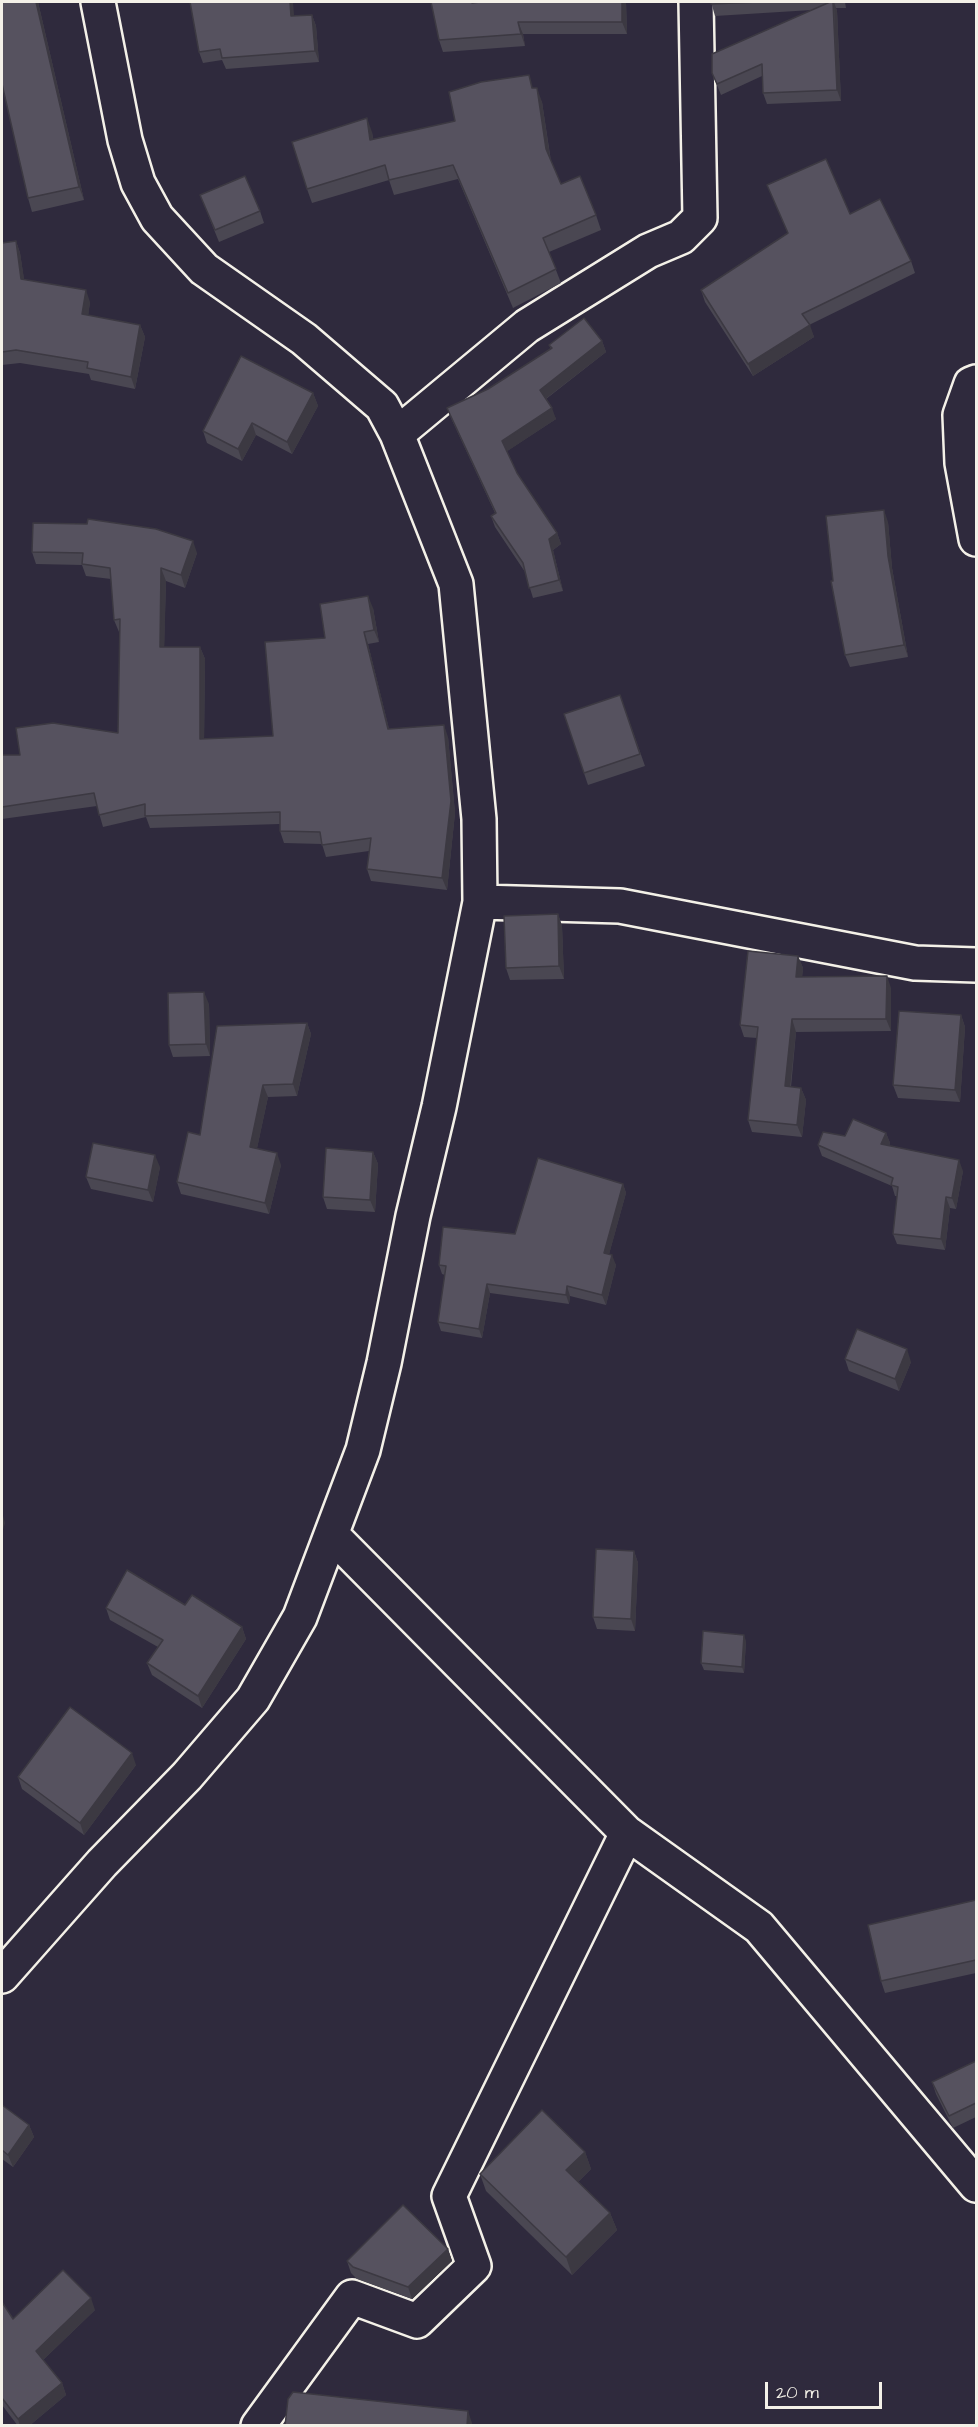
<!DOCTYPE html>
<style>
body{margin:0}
#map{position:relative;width:978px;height:2427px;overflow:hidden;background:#2f2a3d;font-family:"Architects Daughter",sans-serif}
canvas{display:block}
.frame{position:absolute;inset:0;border:3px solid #f4f1e8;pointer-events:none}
.scale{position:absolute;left:765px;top:2382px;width:117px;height:27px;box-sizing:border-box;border:3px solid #f4f1e8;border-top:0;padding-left:8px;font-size:18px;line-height:21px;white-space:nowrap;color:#f4f1e8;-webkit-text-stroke:4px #2f2a3d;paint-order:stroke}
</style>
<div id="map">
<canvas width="978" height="2427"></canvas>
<div class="frame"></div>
<div class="scale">20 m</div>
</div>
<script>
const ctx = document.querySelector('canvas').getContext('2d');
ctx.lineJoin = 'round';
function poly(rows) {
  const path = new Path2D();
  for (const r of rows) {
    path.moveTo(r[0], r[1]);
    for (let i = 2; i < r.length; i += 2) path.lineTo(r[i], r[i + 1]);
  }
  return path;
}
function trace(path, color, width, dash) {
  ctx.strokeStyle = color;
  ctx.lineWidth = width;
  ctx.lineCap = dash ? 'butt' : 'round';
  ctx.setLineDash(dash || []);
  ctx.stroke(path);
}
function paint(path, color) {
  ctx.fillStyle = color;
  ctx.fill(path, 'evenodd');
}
const minor = poly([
 [976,382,971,384,960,415,962,463,976,539],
 [397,434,527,326,648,251,681,237,700,218,696,2],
 [480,902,620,906,915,963,976,965],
 [333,1536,627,1833,759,1927,976,2185],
 [2,1976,102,1863,187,1776,253,1699,300,1617,363,1450,384,1363,413,1216,439,1107,480,902,479,819,456,584,397,434,382,406,304,339,204,269,157,218,138,183,125,140,98,2],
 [258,2426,352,2297,417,2321,474,2266,449,2196,627,1833]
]);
const wall = poly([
 [38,2,84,200,32,212,28,198],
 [431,2,474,2,474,3,626,2,627,34,523,34,525,46,443,52,439,40],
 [711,2,845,2,846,8,836,8,837,11,841,101,767,104,763,93,762,76,721,95,712,73,812,10,715,16],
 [312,15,316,26,319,62,226,69,222,60,203,63,199,52,294,16],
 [534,88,542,102,551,161,561,184,596,215,601,230,549,252,561,283,513,308,458,179,394,195,389,180,312,203,307,189,372,132,373,139,455,121],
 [767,185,850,214,911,261,915,273,809,325,814,337,753,376,705,302,701,290,788,234],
 [200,195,260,211,264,223,219,242],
 [16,241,20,253,24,280,90,302,88,315,140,325,145,337,135,389,91,380,89,374,20,363,2,365,2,243],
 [602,341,606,352,546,399,556,419,507,451,517,473,557,533,561,544,553,550,563,591,533,598,525,572,495,527,491,516,495,513,451,418,447,408,488,389,551,349,549,345],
 [313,393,318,406,292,454,256,435,242,461,207,443,203,431],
 [888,522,892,568,908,657,850,667,845,655,833,581],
 [32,552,197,553,185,588,166,581,164,647,200,647,205,659,204,739,273,736,325,638,373,608,379,642,368,644,389,729,448,737,455,813,447,890,371,881,367,869,369,851,326,857,322,844,284,843,280,831,280,824,150,828,146,817,103,827,97,806,2,819,2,755,20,755,118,733,120,632,119,632,114,620,111,579,86,576,82,565,36,564],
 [620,695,645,766,588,785,564,714],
 [558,914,562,926,564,979,510,980,506,968],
 [798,956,803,968,802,977,891,988,891,1031,796,1032,791,1087,801,1088,806,1100,802,1137,752,1132,748,1120,757,1038,744,1037,740,1025],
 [209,1004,210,1056,173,1057,169,1045],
 [961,1015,965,1027,960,1102,898,1098,893,1085],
 [307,1023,311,1034,297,1096,268,1097,257,1148,281,1165,269,1214,181,1194,177,1182,200,1135],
 [886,1133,890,1143,889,1146,963,1171,956,1209,950,1208,945,1250,897,1244,893,1234,897,1196,895,1196,892,1186,822,1156,818,1145,845,1136],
 [373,1152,378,1164,375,1212,327,1209,323,1197],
 [160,1167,153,1202,91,1189,86,1177],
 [623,1184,626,1193,609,1254,616,1265,606,1305,570,1296,569,1304,490,1293,482,1338,441,1331,438,1322,445,1275,442,1274,439,1265,515,1234],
 [845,1359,911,1362,899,1391,849,1371],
 [634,1551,638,1563,635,1631,597,1629,593,1617],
 [185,1605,242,1627,246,1639,202,1708,152,1675,147,1663,158,1647,110,1620,106,1608],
 [746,1641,744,1673,704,1670,701,1663],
 [136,1765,84,1835,22,1789,18,1777],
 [976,1900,976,1973,885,1993,881,1981],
 [976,2061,976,2117,953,2128,936,2094,932,2082],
 [2,2105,29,2125,34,2137,13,2167,2,2159],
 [585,2152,591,2169,578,2182,610,2213,617,2230,572,2275,486,2191,480,2174],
 [448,2249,452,2261,412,2299,357,2279,351,2273,347,2261],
 [2,2302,13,2319,95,2310,43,2360,62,2383,66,2395,29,2426,18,2426,2,2405]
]);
const shadedWall = poly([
 [36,2,38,2,84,200,79,187],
 [290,2,293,2,295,27,291,16],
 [622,2,626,2,627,34,622,22],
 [834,2,837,11,841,101,837,90],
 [312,15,316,26,319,62,315,51],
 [518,22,523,34,525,46,521,34],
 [537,88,542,102,551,163,546,149],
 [367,118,372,132,375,154,370,140],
 [16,241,20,253,26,291,21,279],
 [86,290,90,302,87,326,82,314],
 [140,325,145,337,135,389,131,377],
 [810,325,814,337,753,376,748,364],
 [602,341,606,352,544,400,540,390],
 [313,393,318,406,292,454,287,442],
 [552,408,556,419,506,452,502,441],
 [252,423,256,435,242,461,238,449],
 [884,510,888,522,892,568,908,657,904,645,888,556],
 [557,533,561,544,553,550,563,591,559,580,549,539],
 [193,541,197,553,185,588,181,575],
 [161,568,166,581,164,659,160,647],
 [368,596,373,608,379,642,374,630],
 [364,632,368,644,392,741,388,729],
 [200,647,205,659,204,751,200,739],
 [444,725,448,737,455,813,447,890,442,878],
 [558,914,562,926,564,979,559,966],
 [798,956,803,968,801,989,796,977],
 [887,976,891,988,891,1031,886,1019],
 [204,992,209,1004,210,1056,206,1044],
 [961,1015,965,1027,960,1102,955,1090],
 [792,1019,796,1032,789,1098,785,1086],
 [307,1023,311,1034,297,1096,293,1084],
 [263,1085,268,1097,255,1158,250,1147],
 [801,1088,806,1100,802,1137,797,1125],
 [886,1133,890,1143,885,1155,881,1144],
 [373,1152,378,1164,375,1212,370,1200],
 [277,1153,281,1165,269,1214,265,1203],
 [155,1155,160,1167,153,1202,148,1190],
 [959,1160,963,1171,956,1209,952,1198],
 [623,1184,626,1193,607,1262,604,1253],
 [946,1197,950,1208,945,1250,941,1239],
 [612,1255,616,1265,606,1305,602,1295],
 [487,1284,490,1293,482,1338,479,1329],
 [567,1286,570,1296,569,1304,566,1295],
 [907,1349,911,1362,899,1391,895,1379],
 [2,1512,5,1523,2,1533],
 [634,1551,638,1563,635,1631,631,1619],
 [242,1627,246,1639,202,1708,198,1696],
 [744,1635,746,1641,744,1673,742,1667],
 [132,1753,136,1765,84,1835,80,1823],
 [29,2125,34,2137,13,2167,8,2155],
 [585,2152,591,2169,573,2187,566,2170],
 [610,2213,617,2230,572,2275,566,2257],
 [448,2249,452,2261,412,2299,408,2287],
 [91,2298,95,2310,40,2363,36,2351],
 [62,2383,66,2395,29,2426,20,2426,18,2419],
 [468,2411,472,2423,472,2426,467,2426]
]);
const building = poly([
 [2,2,36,2,79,187,28,198,2,84,2,2],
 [190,2,290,2,291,16,312,15,315,51,222,58,220,49,199,52,190,2],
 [431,2,472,2,472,3,480,2,622,2,622,22,518,22,521,34,439,40,431,2],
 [711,2,759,2,711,4,711,2],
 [830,2,833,2,837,90,763,93,762,64,717,84,712,73,712,54,830,2],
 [529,75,532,88,537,88,546,149,561,184,580,176,596,215,543,238,556,269,508,293,453,165,389,180,385,165,307,189,292,142,367,118,370,140,455,121,449,92,481,82,529,75],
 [826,159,850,214,880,199,911,261,802,314,810,325,748,364,701,290,788,233,767,185,826,159],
 [245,176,260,211,215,230,200,195,245,176],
 [16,241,21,279,86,290,82,314,140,325,131,377,87,368,88,362,16,350,2,352,2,243,16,241],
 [584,318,602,341,540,390,552,408,502,441,517,473,557,533,549,539,559,580,529,588,523,563,491,516,496,513,447,408,488,389,552,348,549,345,584,318],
 [241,356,313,393,287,442,252,423,238,449,203,431,241,356],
 [884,510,888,556,904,645,845,655,831,581,833,581,826,516,884,510],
 [88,519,156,529,193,541,181,575,161,568,160,647,200,647,200,739,273,736,265,642,325,638,320,604,368,596,374,630,364,632,388,729,444,725,451,801,442,878,367,869,371,838,322,845,320,832,280,831,280,812,145,816,145,804,99,815,94,793,2,807,2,755,20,755,16,728,53,723,118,733,120,619,114,620,110,568,82,564,83,553,32,552,33,523,87,524,88,519],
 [620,695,640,754,584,773,564,714,620,695],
 [558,914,559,966,506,968,504,916,558,914],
 [748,951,798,956,796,977,887,976,886,1019,792,1019,785,1086,801,1088,797,1125,748,1120,758,1027,740,1025,748,951],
 [204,992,206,1044,169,1045,168,993,204,992],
 [899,1011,961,1015,955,1090,893,1085,899,1011],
 [307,1023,293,1084,263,1085,250,1147,277,1153,265,1203,177,1182,188,1132,200,1135,217,1026,307,1023],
 [853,1119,886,1133,881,1144,959,1160,952,1198,946,1197,941,1239,893,1234,898,1187,891,1185,893,1178,818,1145,823,1132,845,1136,853,1119],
 [93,1143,155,1155,148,1190,86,1177,93,1143],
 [326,1148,373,1152,370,1200,323,1197,326,1148],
 [538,1158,623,1184,604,1253,612,1255,602,1295,567,1286,566,1295,487,1284,479,1329,438,1322,446,1266,439,1265,443,1227,515,1234,538,1158],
 [857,1329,907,1349,895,1379,845,1359,857,1329],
 [596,1549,634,1551,631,1619,593,1617,596,1549],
 [127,1570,185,1605,192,1595,242,1627,198,1696,147,1663,163,1640,106,1608,127,1570],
 [703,1631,744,1635,742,1667,701,1663,703,1631],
 [70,1707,132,1753,80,1823,18,1777,70,1707],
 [976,1900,976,1960,881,1981,868,1925,976,1900],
 [976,2061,976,2103,949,2116,932,2082,976,2061],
 [2,2105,29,2125,8,2155,2,2150,2,2105],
 [542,2110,585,2152,566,2170,610,2213,566,2257,480,2174,542,2110],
 [403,2205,448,2249,408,2287,353,2267,347,2261,403,2205],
 [63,2270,91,2298,36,2351,62,2383,18,2419,2,2398,2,2302,13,2319,63,2270],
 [293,2392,468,2411,467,2426,285,2426,288,2399,293,2392]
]);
trace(minor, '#f4f1e8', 38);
trace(minor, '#2f2a3d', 33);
paint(wall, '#4a4752');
paint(shadedWall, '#3c3942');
paint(building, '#56525f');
trace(building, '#3c3942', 1.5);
</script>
